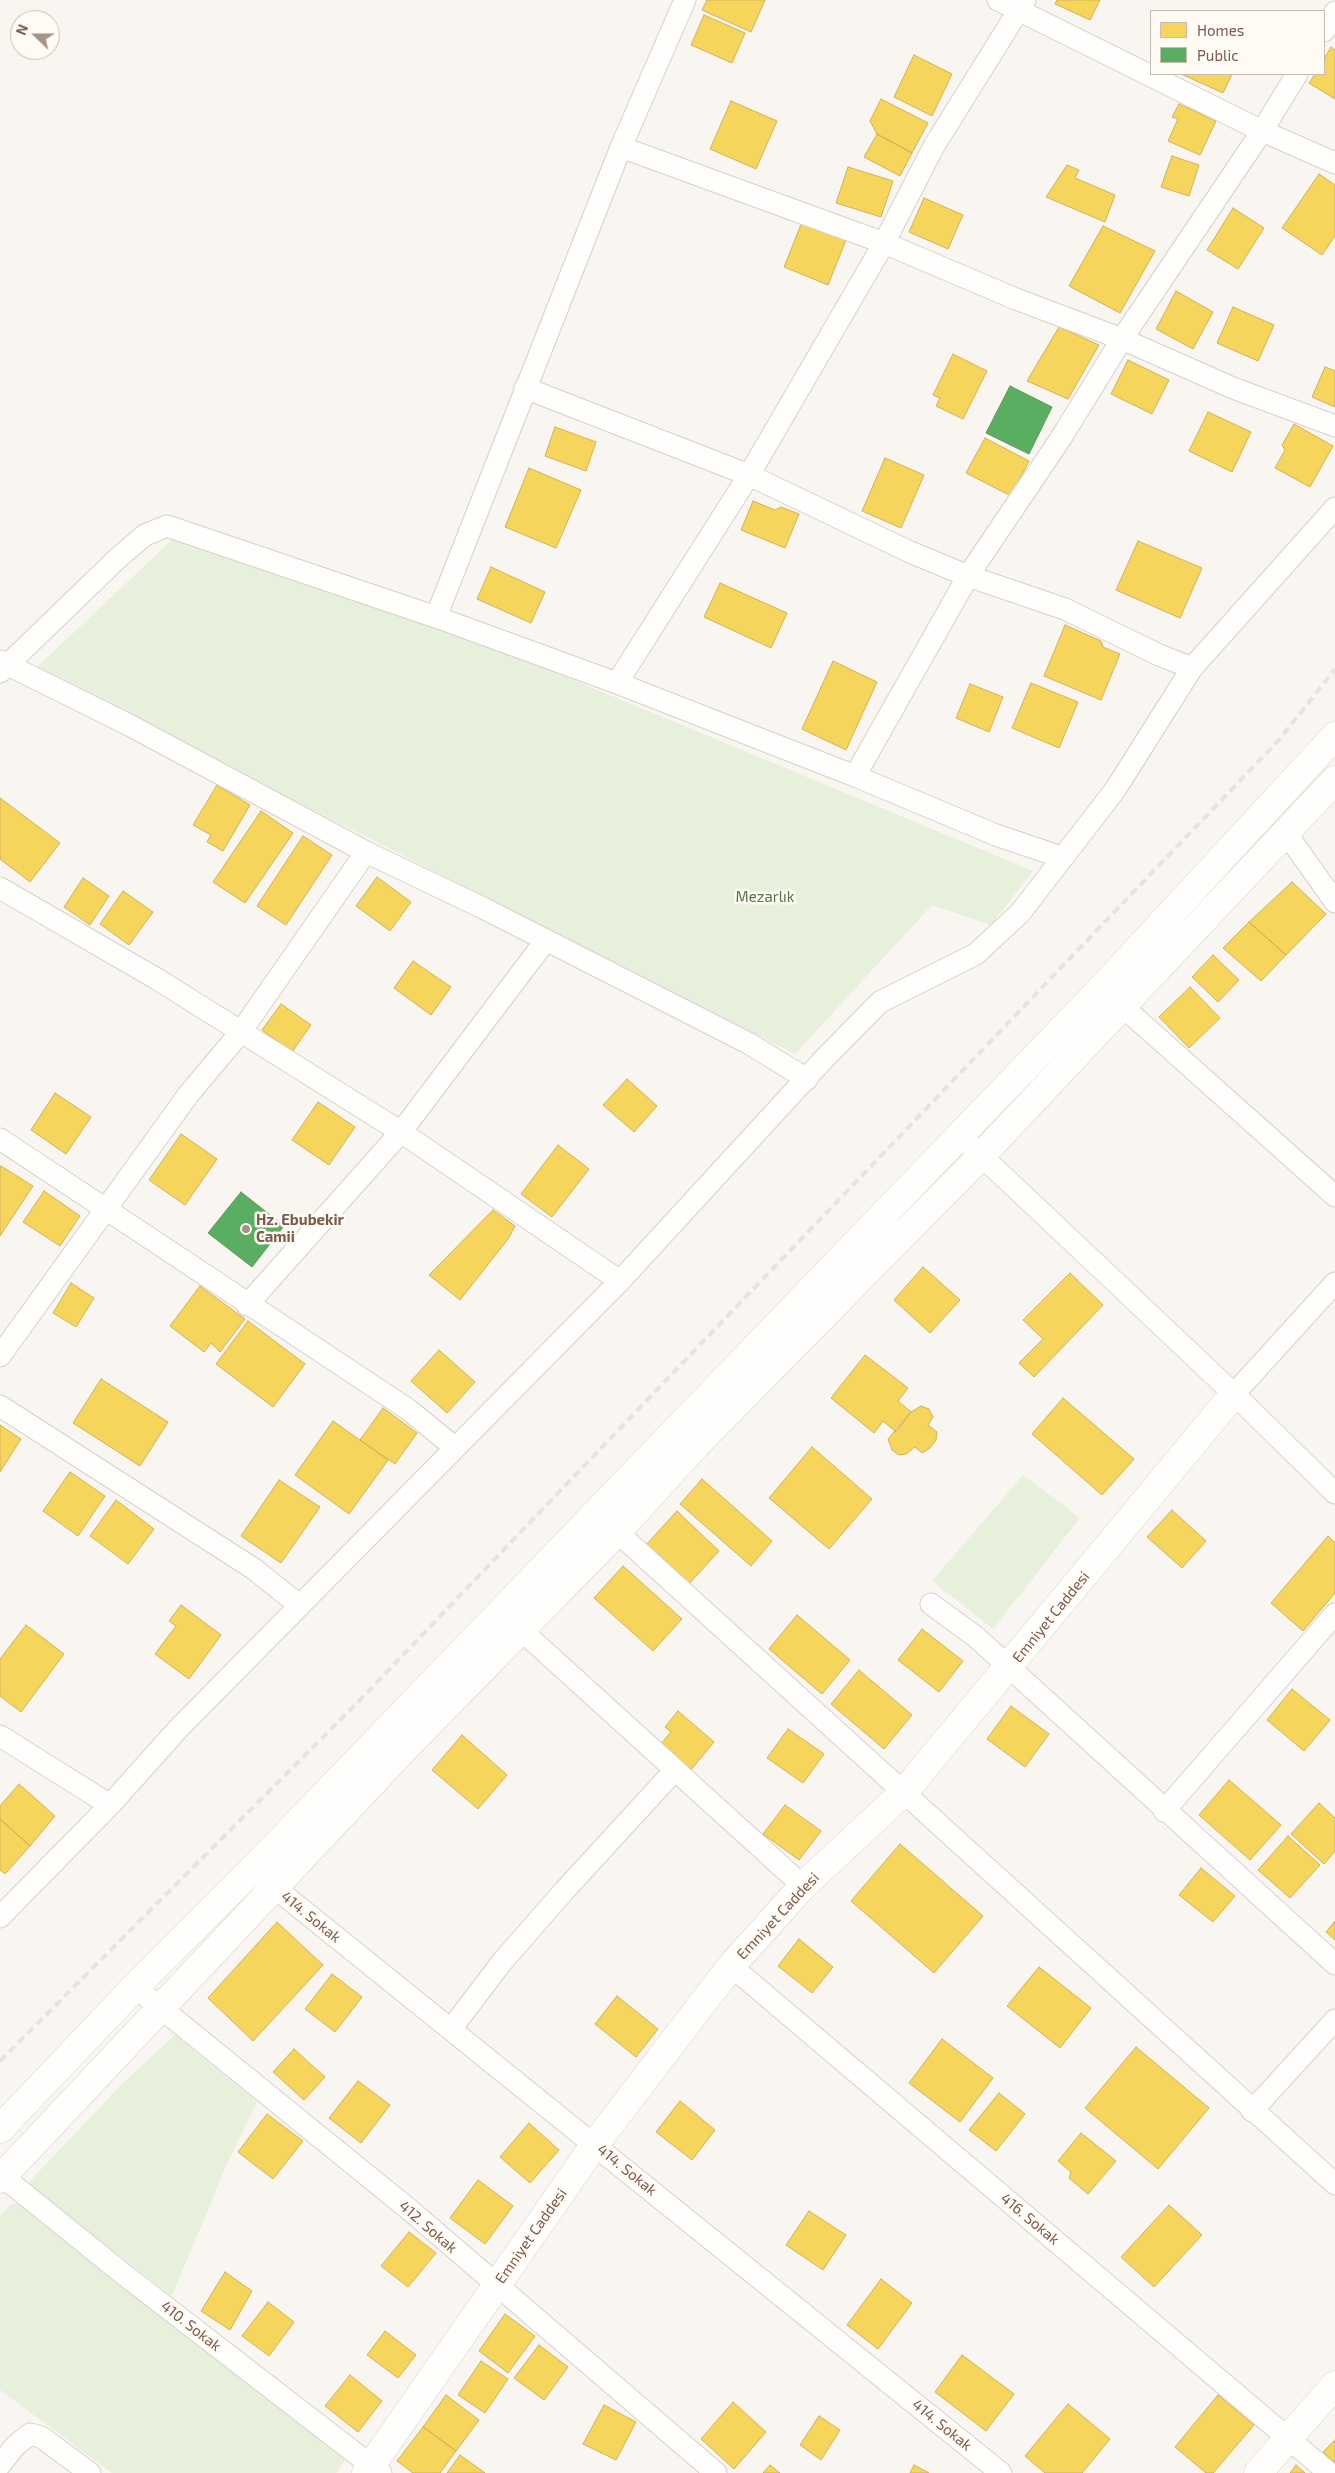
<!DOCTYPE html>
<meta charset="utf-8">
<style>
body{margin:0}
#map{position:relative;width:1335px;height:2473px;overflow:hidden;background:#f9f5f0;font-family:"Exo 2",sans-serif}
canvas{display:block}
.legend{position:absolute;left:1150px;top:10px;width:175px;height:65px;box-sizing:border-box;background:#fffaf3;border:1px solid #cabbb1;margin:0;padding:6px 9px;list-style:none;font-size:15px;color:#7a5c4d}
.legend li{display:flex;align-items:center;gap:10px;height:25px}
.legend b{width:25px;border:1px solid #cabbb1}
.north{position:absolute;left:10px;top:10px;width:50px;height:50px;box-sizing:border-box;background:#fffaf3;border:1px solid #cabbb1;border-radius:50%;rotate:292deg;font-size:14px;font-weight:700;line-height:20px;text-align:center;color:#7a5c4d}
.north::after{content:'';display:block;margin:auto;width:18px;height:22px;background:#a69286;clip-path:polygon(50% 0,100% 100%,50% 72%,0 100%)}
</style>
<div id="map">
<canvas width="1335" height="2473"></canvas>
<ul class="legend">
<li><b style="height:14px;background:#f6d55c"></b>Homes</li>
<li><b style="height:14px;background:#5aae61"></b>Public</li>
</ul>
<div class="north">N</div>
</div>
<script>
const ctx = document.querySelector('canvas').getContext('2d');
ctx.lineJoin = 'round';
function paint(path, color) {
  ctx.fillStyle = color;
  ctx.fill(path, 'evenodd');
}
function poly(rows) {
  const path = new Path2D();
  for (const r of rows) {
    path.moveTo(r[0], r[1]);
    for (let i = 2; i < r.length; i += 2) path.lineTo(r[i], r[i + 1]);
  }
  return path;
}
function trace(path, color, width, dash) {
  ctx.strokeStyle = color;
  ctx.lineWidth = width;
  ctx.lineCap = dash ? 'butt' : 'round';
  ctx.setLineDash(dash || []);
  ctx.stroke(path);
}
function label(font, color, halo, rows, align = 'center') {
  ctx.font = font + ' "Exo 2",sans-serif';
  ctx.lineWidth = 5;
  ctx.setLineDash([]);
  ctx.textBaseline = 'middle';
  ctx.strokeStyle = halo;
  ctx.fillStyle = color;
  for (const [text, x, y, turn = 0] of rows) {
    ctx.save();
    ctx.translate(x, y);
    ctx.rotate((+turn || 0) * Math.PI / 180);
    ctx.textAlign = isNaN(turn) ? turn : align;
    if (halo) ctx.strokeText(text, 0, 0);
    ctx.fillText(text, 0, 0);
    ctx.restore();
  }
}
const green = poly([
 [173,539,330,588,482,642,1033,871,991,925,932,905,795,1054,35,669],
 [1023,1475,1080,1518,993,1629,932,1581],
 [175,2035,257,2102,226,2166,172,2296,29,2186,31,2180,125,2081],
 [19,2203,345,2460,336,2473,112,2473,0,2390,0,2216,12,2204]
]);
const homes = poly([
 [707,0,765,0,751,32,702,10,707,0],
 [1057,0,1100,0,1090,20,1055,4,1057,0],
 [704,15,745,33,732,63,691,45,704,15],
 [1331,47,1335,50,1335,99,1309,83,1315,74,1324,74,1324,59,1331,47],
 [914,55,952,74,932,116,894,97,914,55],
 [1181,74,1232,74,1223,93,1181,74],
 [881,99,928,123,912,153,877,134,870,121,881,99],
 [731,101,777,121,756,169,710,149,731,101],
 [1179,104,1216,121,1200,155,1168,141,1178,119,1172,117,1179,104],
 [877,134,912,153,900,176,864,157,877,134],
 [1172,156,1199,165,1189,196,1161,187,1172,156],
 [1067,165,1079,170,1075,178,1115,195,1105,222,1046,197,1067,165],
 [848,167,893,181,881,217,836,203,848,167],
 [1319,174,1335,185,1335,236,1322,255,1282,228,1319,174],
 [924,198,963,215,948,249,909,232,924,198],
 [1233,208,1264,228,1238,269,1207,250,1233,208],
 [802,222,846,240,828,285,784,267,802,222],
 [1103,226,1155,251,1120,313,1069,286,1103,226],
 [1176,291,1213,312,1193,349,1156,329,1176,291],
 [1233,307,1274,325,1258,361,1217,343,1233,307],
 [1059,327,1099,345,1068,399,1027,381,1059,327],
 [953,354,987,371,963,419,936,406,940,398,933,395,953,354],
 [1128,360,1169,380,1152,414,1111,394,1128,360],
 [1325,367,1335,371,1335,407,1312,397,1325,367],
 [1208,412,1251,432,1232,472,1189,451,1208,412],
 [1294,424,1333,446,1310,487,1275,468,1285,450,1282,445,1294,424],
 [555,427,596,442,586,471,545,456,555,427],
 [985,438,1029,461,1011,496,966,473,985,438],
 [885,458,924,475,901,528,862,511,885,458],
 [529,468,581,490,556,548,505,527,529,468],
 [753,501,775,510,781,507,799,514,785,548,741,530,753,501],
 [1138,541,1202,568,1180,618,1116,590,1138,541],
 [491,567,545,592,531,623,477,599,491,567],
 [720,583,787,613,771,648,704,617,720,583],
 [1065,625,1101,641,1103,647,1120,654,1101,700,1044,676,1065,625],
 [833,661,877,682,846,750,802,729,833,661],
 [1031,683,1078,702,1059,748,1012,728,1031,683],
 [970,684,1003,697,989,732,956,718,970,684],
 [217,785,250,805,223,851,207,842,211,835,193,825,217,785],
 [0,798,60,843,30,882,0,859,0,798],
 [261,811,293,833,245,903,213,882,261,811],
 [303,836,332,855,286,925,257,906,303,836],
 [377,877,411,902,390,931,356,906,377,877],
 [83,878,109,896,90,925,64,907,83,878],
 [1292,882,1326,914,1286,955,1249,922,1292,882],
 [123,891,153,912,129,945,100,924,123,891],
 [1249,922,1286,955,1261,981,1223,948,1249,922],
 [1213,955,1239,980,1218,1002,1192,977,1213,955],
 [413,961,451,987,431,1015,394,988,413,961],
 [1190,987,1220,1018,1189,1048,1159,1017,1190,987],
 [281,1004,311,1025,292,1052,262,1030,281,1004],
 [627,1079,657,1106,634,1132,603,1105,627,1079],
 [55,1093,91,1117,66,1154,31,1130,55,1093],
 [318,1102,355,1127,329,1165,292,1140,318,1102],
 [181,1134,217,1159,185,1205,149,1180,181,1134],
 [558,1145,589,1169,552,1217,521,1194,558,1145],
 [1,1166,33,1186,0,1236,0,1168,1,1166],
 [44,1191,80,1216,60,1246,23,1222,44,1191],
 [493,1210,515,1226,508,1239,460,1300,429,1275,493,1210],
 [923,1267,960,1300,930,1333,894,1300,923,1267],
 [1070,1273,1103,1305,1034,1377,1019,1363,1043,1339,1023,1320,1070,1273],
 [71,1283,94,1298,76,1327,53,1313,71,1283],
 [200,1286,245,1319,220,1352,211,1343,204,1352,170,1326,200,1286],
 [248,1321,305,1364,273,1407,216,1364,248,1321],
 [439,1350,475,1382,447,1413,411,1381,439,1350],
 [865,1355,908,1388,898,1401,911,1412,896,1432,883,1421,874,1433,831,1398,865,1355],
 [101,1379,168,1422,140,1466,73,1423,101,1379],
 [1063,1398,1134,1459,1102,1495,1032,1434,1063,1398],
 [921,1406,929,1409,933,1417,928,1425,937,1432,936,1440,930,1448,922,1453,915,1447,906,1454,899,1455,892,1450,888,1439,911,1412,921,1406],
 [383,1408,417,1433,395,1464,360,1440,383,1408],
 [333,1421,388,1460,349,1514,295,1475,333,1421],
 [0,1425,21,1439,0,1472,0,1425],
 [812,1447,872,1499,829,1549,769,1498,812,1447],
 [70,1472,105,1496,78,1536,43,1511,70,1472],
 [702,1479,772,1541,751,1566,680,1504,702,1479],
 [279,1480,320,1507,281,1563,241,1536,279,1480],
 [116,1500,154,1529,128,1564,90,1536,116,1500],
 [1172,1510,1206,1541,1182,1568,1147,1537,1172,1510],
 [677,1511,719,1551,687,1586,645,1546,677,1511],
 [1328,1536,1335,1543,1335,1593,1303,1631,1271,1603,1328,1536],
 [623,1566,682,1619,653,1651,594,1598,623,1566],
 [181,1605,221,1635,189,1679,155,1654,176,1626,169,1621,181,1605],
 [797,1615,850,1660,822,1694,769,1649,797,1615],
 [26,1625,64,1654,21,1712,0,1696,0,1659,26,1625],
 [922,1629,963,1661,939,1692,898,1660,922,1629],
 [859,1670,912,1715,884,1749,831,1704,859,1670],
 [1292,1689,1330,1720,1304,1751,1267,1720,1292,1689],
 [1011,1706,1049,1734,1025,1767,987,1739,1011,1706],
 [678,1711,714,1742,690,1771,660,1745,671,1732,665,1727,678,1711],
 [788,1729,824,1754,803,1783,767,1758,788,1729],
 [462,1735,507,1775,478,1809,432,1770,462,1735],
 [1229,1780,1281,1825,1250,1860,1199,1815,1229,1780],
 [19,1784,55,1816,30,1846,0,1819,0,1806,19,1784],
 [1319,1803,1335,1818,1335,1851,1324,1864,1291,1834,1319,1803],
 [785,1805,821,1831,799,1860,763,1834,785,1805],
 [0,1819,30,1846,5,1874,0,1870,0,1819],
 [1288,1836,1320,1865,1290,1898,1258,1870,1288,1836],
 [900,1844,983,1916,934,1973,851,1901,900,1844],
 [1201,1868,1235,1896,1213,1922,1179,1895,1201,1868],
 [1335,1921,1335,1940,1326,1932,1335,1921],
 [277,1922,323,1965,253,2041,208,1998,277,1922],
 [799,1939,833,1967,812,1993,778,1966,799,1939],
 [1039,1967,1091,2008,1060,2048,1007,2006,1039,1967],
 [332,1974,362,1997,335,2032,305,2009,332,1974],
 [617,1996,658,2029,636,2057,595,2024,617,1996],
 [942,2039,993,2078,960,2122,909,2083,942,2039],
 [1136,2047,1209,2108,1158,2169,1085,2108,1136,2047],
 [294,2049,325,2077,304,2100,273,2072,294,2049],
 [358,2081,390,2105,361,2143,329,2118,358,2081],
 [999,2093,1025,2114,996,2151,969,2130,999,2093],
 [680,2101,715,2130,692,2160,656,2132,680,2101],
 [267,2114,303,2141,273,2179,238,2152,267,2114],
 [529,2123,559,2150,530,2183,500,2157,529,2123],
 [1081,2133,1116,2161,1088,2194,1069,2178,1071,2172,1058,2161,1081,2133],
 [478,2180,513,2206,485,2244,450,2218,478,2180],
 [1169,2205,1202,2235,1154,2287,1121,2257,1169,2205],
 [809,2211,846,2235,823,2270,786,2245,809,2211],
 [409,2232,436,2253,408,2287,381,2266,409,2232],
 [225,2272,252,2291,230,2330,201,2311,225,2272],
 [881,2279,912,2303,878,2349,847,2325,881,2279],
 [268,2302,294,2322,269,2356,242,2336,268,2302],
 [505,2314,535,2336,508,2373,479,2351,505,2314],
 [385,2331,416,2355,398,2378,367,2355,385,2331],
 [539,2345,568,2367,544,2400,514,2378,539,2345],
 [962,2355,1014,2394,986,2431,935,2392,962,2355],
 [481,2361,508,2379,485,2413,458,2395,481,2361],
 [350,2375,382,2401,358,2432,325,2406,350,2375],
 [446,2395,479,2420,456,2451,423,2427,446,2395],
 [1218,2395,1254,2425,1213,2473,1206,2473,1175,2447,1218,2395],
 [733,2402,766,2432,734,2469,701,2439,733,2402],
 [1068,2404,1110,2439,1082,2473,1045,2473,1025,2456,1068,2404],
 [604,2405,636,2422,616,2460,583,2444,604,2405],
 [819,2416,840,2430,821,2460,800,2445,819,2416],
 [423,2427,456,2451,440,2473,413,2473,397,2461,423,2427],
 [1335,2440,1335,2463,1323,2452,1335,2440],
 [460,2455,485,2473,447,2473,460,2455],
 [770,2465,780,2473,763,2473,770,2465],
 [914,2465,929,2473,910,2473,914,2465],
 [1296,2465,1305,2473,1290,2473,1296,2465]
]);
const public = poly([
 [1010,386,1052,407,1029,454,986,433,1010,386],
 [241,1192,284,1226,252,1267,208,1233,241,1192]
]);
const street = poly([
 [998,0,1262,131,1335,163],
 [1324,31,1335,12],
 [621,147,884,243,1016,299,1122,339,1233,388,1335,426],
 [525,388,749,475,910,552,968,576,1065,609,1159,655,1192,668],
 [436,617,621,147,685,0],
 [0,661,131,726,366,852,483,908,748,1043,807,1079],
 [0,672,118,558,145,535,167,526,436,617,617,683,855,776,996,835,1061,857],
 [617,683,749,475,884,243,934,146,1025,0],
 [855,776,968,576,1061,438,1122,339,1262,131,1297,74],
 [1286,833,1335,902],
 [0,888,157,979,401,1132,620,1281],
 [1112,997,1335,1196],
 [0,1139,409,1410,454,1447],
 [970,1145,1234,1394,1335,1493],
 [247,1305,401,1132,546,940],
 [0,1356,188,1095,240,1033,366,852],
 [1234,1394,1335,1283],
 [0,1406,254,1569,299,1605],
 [617,1532,1335,2184],
 [931,1604,976,1637,1335,1964],
 [521,1630,803,1886],
 [0,1736,110,1805],
 [1164,1811,1335,1614],
 [256,1866,274,1887,1001,2473],
 [0,1917,110,1805,178,1729,620,1281,823,1060,880,1002,976,954,1020,913,1115,790,1192,668,1335,508],
 [731,1966,1329,2473],
 [135,1987,411,2211,716,2473],
 [451,2029,502,1962,564,1891,675,1770],
 [1252,2111,1335,2020],
 [2,2176,122,2273,381,2473],
 [0,2465,15,2446,30,2434,41,2437,90,2473]
]);
const secondary = poly([
 [0,2129,135,1987,256,1866,1101,989,1335,736],
 [0,2179,409,1744,617,1532,696,1445,980,1157,1335,780],
 [366,2473,595,2144,731,1966,803,1886,904,1792,1234,1394],
 [1258,2473,1335,2385]
]);
const rail = poly([
 [0,2061,358,1702,1279,740,1335,669]
]);
const markers = [
 [246,1229,5,"#a69286"]
];
const parkNames = [
 ["Mezarlık",765,897]
];
const poiNames = [
 ["Hz. Ebubekir",256,1220],
 ["Camii",256,1237]
];
const streetNames = [
 ["Emniyet Caddesi",1051,1617,-51],
 ["Emniyet Caddesi",778,1916,-47],
 ["414. Sokak",311,1917,39],
 ["414. Sokak",627,2170,39],
 ["416. Sokak",1030,2219,40],
 ["412. Sokak",428,2227,41],
 ["Emniyet Caddesi",531,2236,-55],
 ["410. Sokak",191,2326,38],
 ["414. Sokak",942,2425,39]
];
paint(green, '#e7f0db');
paint(homes, '#f6d55c');
trace(homes, '#d1b158', 1);
paint(public, '#5aae61');
trace(public, '#64955b', 1);
trace(street, '#d7d1cb', 23);
trace(secondary, '#d9d2cb', 29);
trace(street, '#fefefd', 21);
trace(secondary, '#fefefd', 28);
trace(rail, '#e6e3e7', 4, [8, 5]);
for (const [x, y, r, color] of markers) {
  const dot = new Path2D();
  dot.arc(x, y, r, 0, 2 * Math.PI);
  ctx.fillStyle = color;
  ctx.fill(dot);
  trace(dot, '#fffaf3', 2);
}
label('15px', '#537a41', '#fffaf3', parkNames);
label('bold 15px', '#7a5c4d', '#fffaf3', poiNames, 'left');
label('15px', '#7a5c4d', '#fffaf3', streetNames);
</script>
